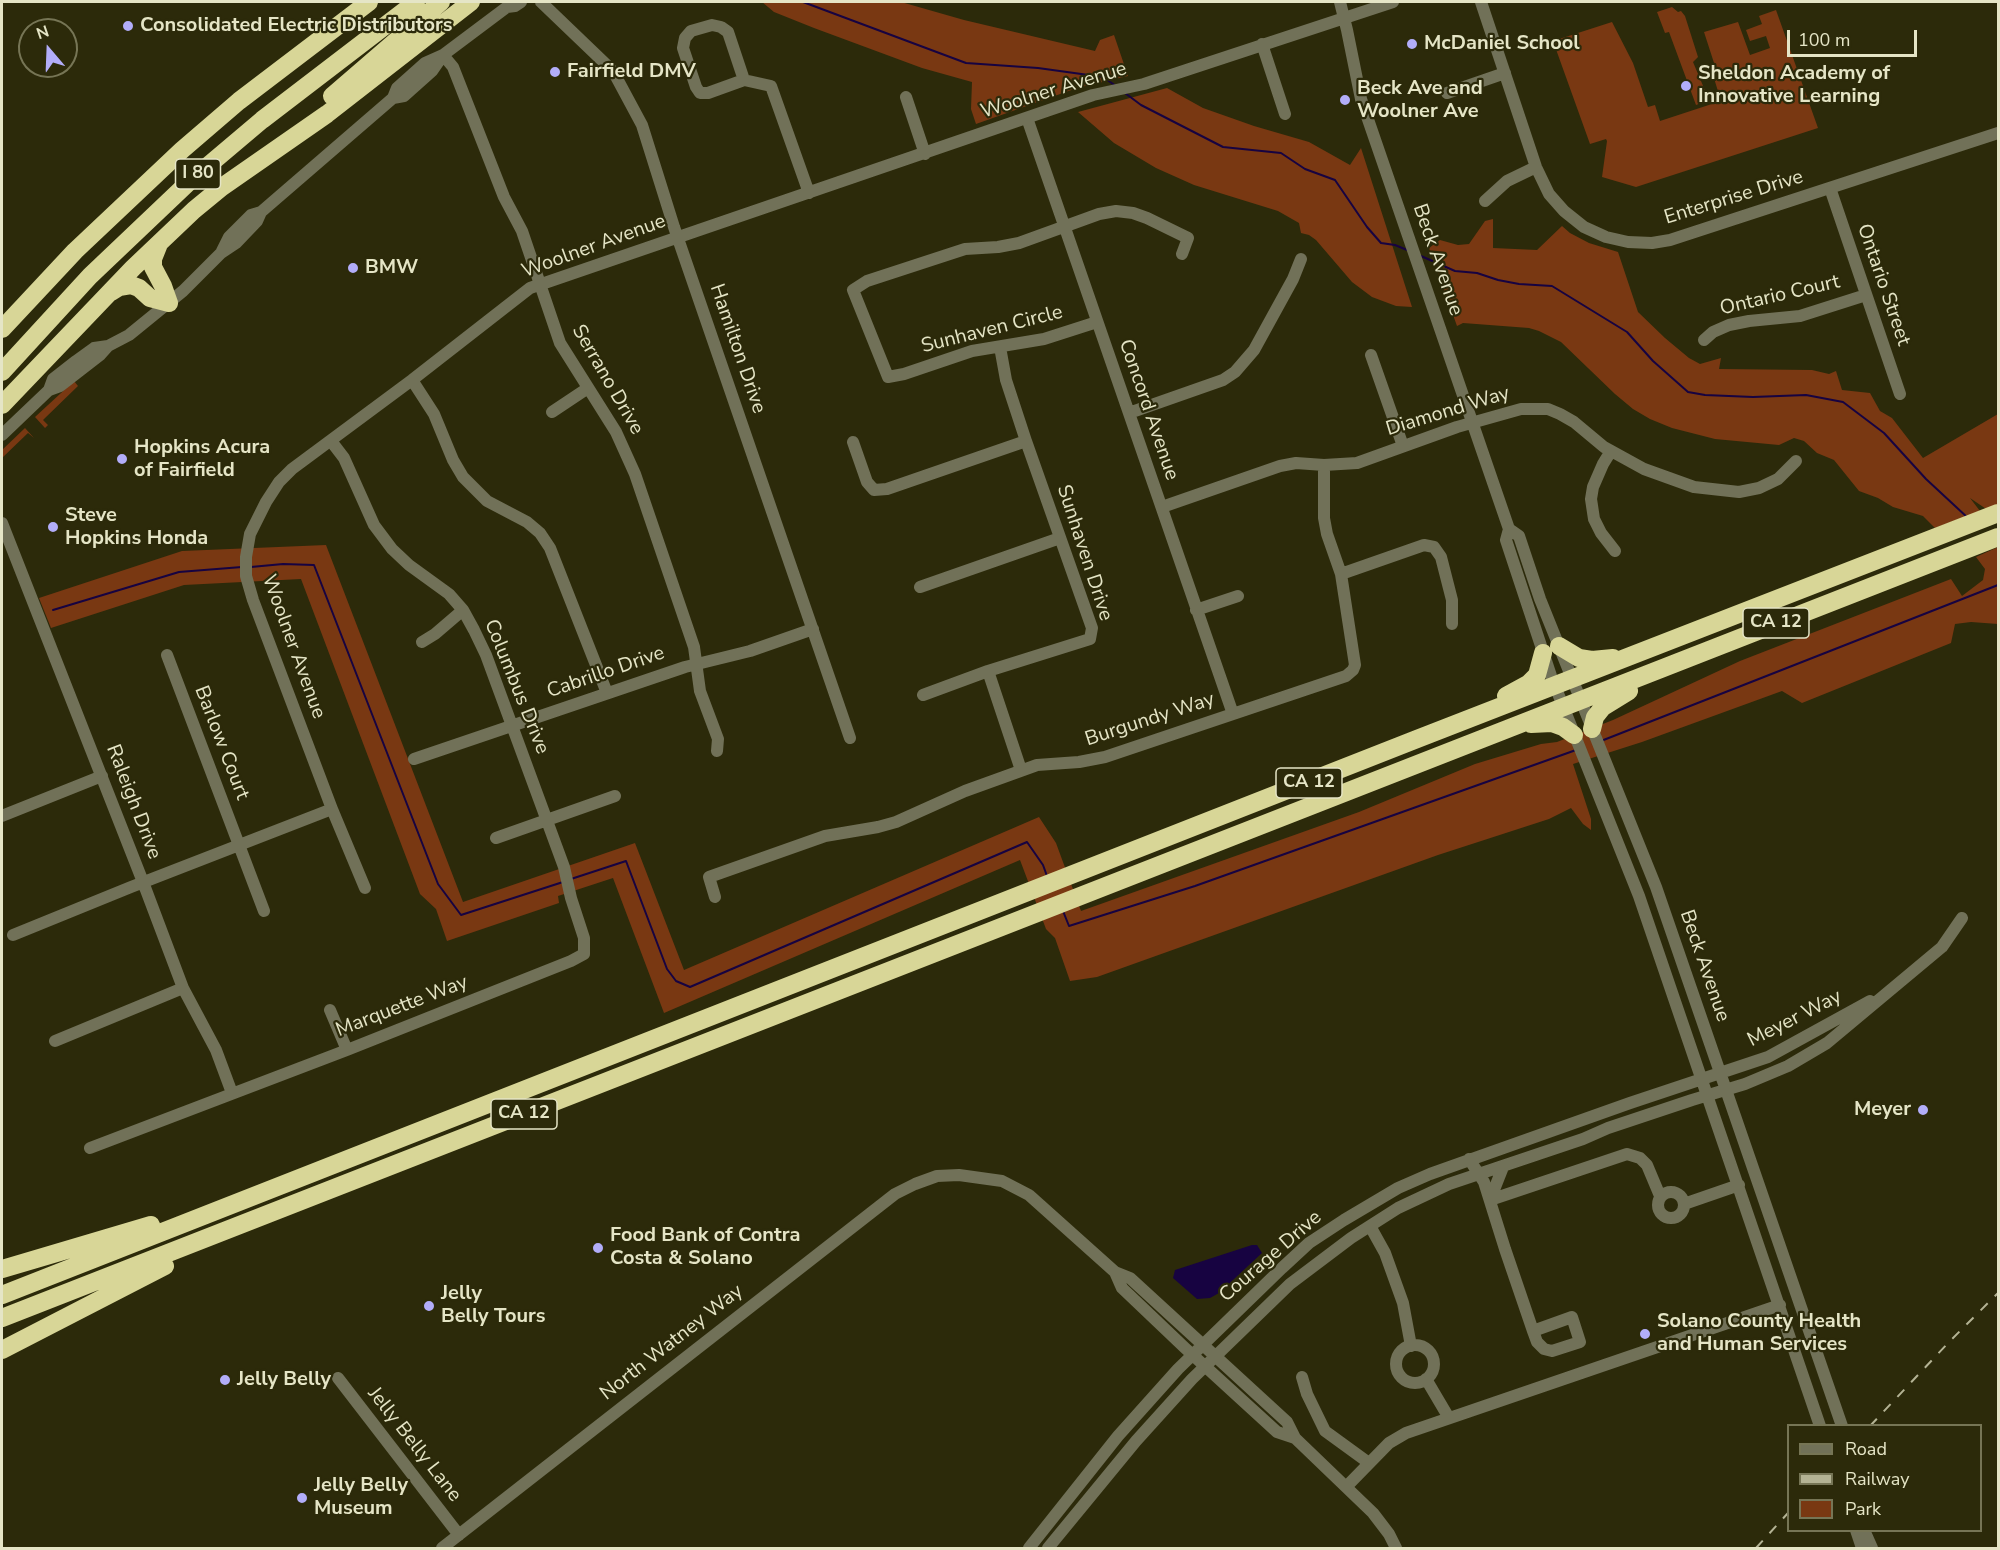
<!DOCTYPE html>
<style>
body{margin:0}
#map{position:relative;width:2000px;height:1550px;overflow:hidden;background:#2c2a0a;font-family:"Nunito Sans",sans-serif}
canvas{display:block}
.frame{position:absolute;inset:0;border:3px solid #e5e5c6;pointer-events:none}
.legend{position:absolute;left:1787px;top:1424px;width:195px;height:108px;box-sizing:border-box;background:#2c2a0a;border:2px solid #767555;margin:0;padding:8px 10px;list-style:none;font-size:18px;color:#e5e5c6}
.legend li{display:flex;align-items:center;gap:12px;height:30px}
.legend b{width:30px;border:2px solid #767555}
.north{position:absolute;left:18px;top:18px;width:60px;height:60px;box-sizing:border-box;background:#2c2a0a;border:2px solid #767555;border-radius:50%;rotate:341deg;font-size:16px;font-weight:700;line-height:24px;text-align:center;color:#e5e5c6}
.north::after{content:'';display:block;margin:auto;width:21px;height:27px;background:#b2adf9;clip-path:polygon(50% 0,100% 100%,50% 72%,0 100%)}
.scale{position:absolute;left:1787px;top:30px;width:130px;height:27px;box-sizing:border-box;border:3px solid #e5e5c6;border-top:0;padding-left:8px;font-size:18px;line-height:21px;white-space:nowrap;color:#e5e5c6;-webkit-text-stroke:4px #2c2a0a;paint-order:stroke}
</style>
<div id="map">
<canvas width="2000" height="1550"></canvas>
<div class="frame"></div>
<ul class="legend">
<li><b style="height:8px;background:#717158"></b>Road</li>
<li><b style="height:8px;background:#b4b394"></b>Railway</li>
<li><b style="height:16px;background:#793812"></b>Park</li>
</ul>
<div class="north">N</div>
<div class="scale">100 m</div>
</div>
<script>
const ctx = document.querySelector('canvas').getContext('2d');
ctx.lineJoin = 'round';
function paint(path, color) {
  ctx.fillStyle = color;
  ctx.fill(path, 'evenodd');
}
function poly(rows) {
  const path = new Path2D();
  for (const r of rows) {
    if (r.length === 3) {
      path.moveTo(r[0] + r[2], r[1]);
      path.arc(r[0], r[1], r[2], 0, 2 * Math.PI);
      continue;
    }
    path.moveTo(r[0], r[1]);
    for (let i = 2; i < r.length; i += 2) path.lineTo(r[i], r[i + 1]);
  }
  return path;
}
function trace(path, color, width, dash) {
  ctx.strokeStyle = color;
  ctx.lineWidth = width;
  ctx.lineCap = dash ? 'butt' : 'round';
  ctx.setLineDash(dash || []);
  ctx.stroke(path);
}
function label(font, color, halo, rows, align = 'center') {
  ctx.font = font + ' "Nunito Sans",sans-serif';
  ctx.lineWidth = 4.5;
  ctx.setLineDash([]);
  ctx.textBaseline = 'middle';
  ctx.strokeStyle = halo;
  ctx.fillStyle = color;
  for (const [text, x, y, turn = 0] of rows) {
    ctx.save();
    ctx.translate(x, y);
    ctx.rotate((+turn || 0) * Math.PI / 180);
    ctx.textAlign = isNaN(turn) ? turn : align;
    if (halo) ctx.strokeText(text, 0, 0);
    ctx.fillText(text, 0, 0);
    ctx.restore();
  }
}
const green = poly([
 [762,2,901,2,964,20,1095,51,1100,40,1114,35,1128,76,1077,88,976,124,971,109,972,82,922,68,814,28,774,12],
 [1672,7,1678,12,1681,11,1685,16,1698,57,1693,62,1709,100,1696,105,1669,32,1665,33,1657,12],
 [1776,10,1818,128,1636,187,1602,177,1607,141,1606,139,1590,144,1553,41,1612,22,1633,63,1648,107,1655,105,1660,121,1721,101,1713,75,1715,74,1713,68,1715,66,1704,32,1738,22,1750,55,1770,48,1766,36,1750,41,1746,30,1762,24,1759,16],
 [1167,88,1203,108,1254,126,1309,142,1350,165,1361,148,1412,307,1396,306,1372,297,1352,282,1316,240,1309,235,1301,233,1299,223,1278,211,1194,185,1156,168,1114,143,1078,112],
 [1493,219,1493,248,1537,250,1562,226,1570,233,1589,243,1618,252,1638,312,1665,338,1689,358,1700,364,1721,358,1719,369,1812,370,1829,374,1836,371,1842,390,1870,393,1880,411,1892,418,1923,458,1998,414,1998,517,1970,498,1980,511,1935,528,1923,516,1893,507,1878,498,1859,491,1834,460,1817,453,1804,441,1794,438,1779,445,1715,439,1672,428,1650,419,1633,409,1615,394,1561,342,1539,331,1529,328,1463,323,1457,326,1429,248,1440,240,1458,245,1469,244,1485,221],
 [74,381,78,386,43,420,48,425,45,428,35,417],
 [25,428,34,438,28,433,2,458,2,450],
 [326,545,463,902,635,843,684,970,1039,817,1056,843,1081,911,1359,812,1475,764,1541,744,1557,742,1613,720,1740,661,1951,579,1962,596,1983,580,1985,569,1976,557,1998,547,1998,624,1971,622,1955,624,1951,643,1802,703,1782,691,1642,742,1573,764,1591,819,1591,830,1583,824,1571,808,1549,819,1438,855,1097,977,1070,981,1055,938,1046,929,1020,860,664,1013,613,878,558,896,559,903,447,941,436,909,420,894,301,579,184,585,51,628,39,598,182,551]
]);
const water = poly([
 [1252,1245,1257,1245,1262,1253,1219,1293,1210,1298,1197,1299,1173,1278,1175,1270]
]);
const stream = poly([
 [803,2,966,63,1038,68,1103,77,1116,86],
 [1125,93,1141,105,1223,147,1281,153,1305,169,1335,180,1367,227,1381,243,1395,245,1407,250],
 [1421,256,1455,271,1477,273,1498,280,1519,284,1552,286,1627,332,1653,361,1688,392,1705,395,1753,397,1806,395,1843,402,1884,433,1926,479,1968,518],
 [251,567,283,564,314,565,438,884,461,915,563,882],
 [53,610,179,572,242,567],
 [1601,741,1998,585],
 [571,879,626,861,667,969,676,981,690,987,1027,842,1043,865,1047,876],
 [1063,911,1069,926,1195,886,1576,750]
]);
const minor = poly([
 [541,2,613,71,642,125,674,227,850,738],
 [1340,2,1347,30,1361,99,1509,529,1506,540,1551,676,1639,896,1820,1426],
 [1481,2,1536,167,1549,194,1564,211,1584,227,1606,237,1628,242,1652,243,1670,240,1998,133],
 [1262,44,1285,114],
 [443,55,453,67,504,197,522,231,560,343,616,432,635,474,694,647,700,691,718,739,717,751],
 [744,80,708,93,700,93,696,87,683,48,685,38,691,31,712,25,721,27,728,32,744,80,771,86,809,193],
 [1447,93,1505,73],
 [906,97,925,154],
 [393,98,397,88,425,63,443,55,507,7,515,6,521,2],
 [1027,118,1233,714],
 [1830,188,1900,394],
 [1485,201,1507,181,1536,167],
 [222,251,229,237,251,215,261,212,393,98,404,96,432,71,443,55],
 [1097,322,1044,339,972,351,904,374,888,377,853,290,867,281,965,249,998,247,1019,243,1099,214,1116,211,1133,213,1147,218,1188,238,1182,254],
 [1704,340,1713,332,1729,325,1749,321,1800,316,1866,295],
 [1000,347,1006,380,1026,441,1092,628,1090,639,988,671,1021,770],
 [1371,355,1403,446],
 [412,380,434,414,453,460,463,477,487,501,527,522,540,533,550,548,607,693],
 [49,390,53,379,76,361,94,348,108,346],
 [552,412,588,388],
 [1129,413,1223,380,1235,372,1254,350,1293,279,1301,259],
 [2,435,49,390,60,386,100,355,108,346,129,335,183,291,221,253,236,243,257,221,261,212],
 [853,442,867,482,874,490,887,489,1026,441],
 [1611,451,1603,464,1593,487,1591,499,1594,519,1601,533,1615,551],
 [1162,507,1280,466,1296,463,1324,465,1357,463,1457,427,1521,409,1548,409,1560,414,1574,422,1604,447,1644,469,1694,487,1739,492,1759,488,1778,479,1796,461],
 [2,523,143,882,183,988,216,1050,232,1093],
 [1509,529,1519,536,1540,599,1656,887,1842,1426],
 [1341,574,1424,545,1434,547,1441,557,1452,600,1452,624],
 [920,587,1060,538],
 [1196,610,1238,596],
 [422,642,435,634,463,610],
 [167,655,264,911],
 [923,695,988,671],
 [414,759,685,667,750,651,813,629],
 [2,816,102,776],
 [496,838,615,796],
 [365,888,332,809,253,600,246,576,246,557,250,534,266,502,279,482,292,469,412,380,530,288,1093,95,1144,84,1393,2],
 [715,897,709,877,825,836,878,827,896,822,965,791,1037,765,1079,762,1105,757,1346,676,1353,670,1355,665,1341,574,1327,534,1324,518,1324,465],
 [13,935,131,887,332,809],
 [330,1010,347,1050],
 [55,1041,183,988],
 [90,1148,347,1050,571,961,584,954,584,938,571,898,564,867,486,655,474,630,463,610,449,594,409,565,392,549,374,525,344,458,331,441],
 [1469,1159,1484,1182,1505,1249,1533,1331,1537,1342,1544,1349,1552,1351,1580,1342,1572,1317,1533,1331],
 [1671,1205,13],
 [1490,1200,1627,1154,1640,1158,1647,1165,1660,1196],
 [1490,1200,1503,1167],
 [1684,1204,1739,1185],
 [1370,1226,1385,1253,1403,1303,1411,1346],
 [1115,1272,1122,1288,1185,1348,1277,1432,1295,1438],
 [1415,1364,19],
 [1302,1377,1307,1394,1325,1431,1369,1463],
 [338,1378,459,1535],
 [1426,1379,1449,1418],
 [1346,1487,1389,1443,1406,1433,1780,1305],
 [1856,1530,1862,1548],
 [1864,1530,1872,1548],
 [442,1548,895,1194,915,1184,937,1176,959,1175,1002,1181,1029,1195,1115,1272,1130,1278,1287,1422,1295,1438,1373,1513,1389,1534,1396,1548],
 [1029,1548,1118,1436,1178,1369,1282,1268,1309,1243,1344,1220,1398,1188,1430,1174,1630,1103,1768,1057,1870,1001],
 [1048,1548,1136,1441,1192,1379,1290,1284,1351,1238,1398,1208,1449,1184,1583,1139,1608,1128,1692,1100,1745,1084,1788,1066,1827,1043,1942,947,1962,918]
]);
const highway = poly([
 [332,96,441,2],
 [159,244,153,259,153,267,163,286,169,303],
 [111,292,119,287,131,285,139,288,150,298,169,303],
 [2,329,75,251,182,150,239,101,369,2],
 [2,372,90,276,191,180,262,120,416,2],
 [2,405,133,268,194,210,222,187,327,114,471,2],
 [1559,646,1579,658,1592,660,1613,658],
 [1506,696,1528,684,1537,675,1543,653],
 [1531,724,1552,723,1563,727,1574,735],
 [1592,729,1595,717,1603,707,1629,691],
 [2,1269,151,1225],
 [2,1295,1417,739,1998,513],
 [2,1318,1998,537],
 [2,1350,165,1266]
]);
const rail = poly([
 [1870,1426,1950,1341,1998,1293],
 [1756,1548,1788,1513]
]);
const markers = [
 [128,26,6,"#b2adf9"],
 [1412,44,6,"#b2adf9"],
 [555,72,6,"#b2adf9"],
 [1686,86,6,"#b2adf9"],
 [1345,100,6,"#b2adf9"],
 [353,268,6,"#b2adf9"],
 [122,459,6,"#b2adf9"],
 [53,527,6,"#b2adf9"],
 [1923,1110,6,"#b2adf9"],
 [598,1248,6,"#b2adf9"],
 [429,1306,6,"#b2adf9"],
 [1645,1334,6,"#b2adf9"],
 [225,1380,6,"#b2adf9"],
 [302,1498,6,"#b2adf9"]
];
const shields = [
 [198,174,45],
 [1776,623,66],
 [1309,783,66],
 [524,1114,66]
];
const shieldNames = [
 ["I 80",198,174],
 ["CA 12",1776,623],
 ["CA 12",1309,783],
 ["CA 12",524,1114]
];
const poiNames = [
 ["Consolidated Electric Distributors",140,26],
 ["McDaniel School",1424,44],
 ["Fairfield DMV",567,72],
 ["Sheldon Academy of",1698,74],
 ["Innovative Learning",1698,97],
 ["Beck Ave and",1357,89],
 ["Woolner Ave",1357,112],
 ["BMW",365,268],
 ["Hopkins Acura",134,448],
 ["of Fairfield",134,471],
 ["Steve",65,516],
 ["Hopkins Honda",65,539],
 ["Meyer",1911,1110,"right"],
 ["Food Bank of Contra",610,1236],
 ["Costa & Solano",610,1259],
 ["Jelly",441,1294],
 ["Belly Tours",441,1317],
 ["Solano County Health",1657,1322],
 ["and Human Services",1657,1345],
 ["Jelly Belly",237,1380],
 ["Jelly Belly",314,1486],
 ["Museum",314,1509]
];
const streetNames = [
 ["Woolner Avenue",1054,91,-17],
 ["Enterprise Drive",1734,198,-17],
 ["Woolner Avenue",594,247,-20],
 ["Beck Avenue",1437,260,71],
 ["Ontario Street",1883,285,71],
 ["Ontario Court",1780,296,-13],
 ["Sunhaven Circle",992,330,-14],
 ["Hamilton Drive",737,349,71],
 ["Serrano Drive",607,380,60],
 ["Concord Avenue",1148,410,71],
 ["Diamond Way",1448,412,-17],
 ["Sunhaven Drive",1084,553,72],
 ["Woolner Avenue",293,647,70],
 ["Cabrillo Drive",606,673,-19],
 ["Columbus Drive",516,687,68],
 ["Burgundy Way",1150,720,-18],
 ["Barlow Court",221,743,69],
 ["Raleigh Drive",133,802,69],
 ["Beck Avenue",1704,966,71],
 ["Marquette Way",402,1007,-21],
 ["Meyer Way",1795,1019,-27],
 ["Courage Drive",1271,1257,-41],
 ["North Watney Way",672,1343,-38],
 ["Jelly Belly Lane",414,1445,52]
];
paint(green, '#793812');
paint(water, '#170341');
trace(stream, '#170341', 2);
trace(minor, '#717158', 12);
trace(highway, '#d8d697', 18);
trace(rail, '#b4b394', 2, [10, 10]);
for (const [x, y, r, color] of markers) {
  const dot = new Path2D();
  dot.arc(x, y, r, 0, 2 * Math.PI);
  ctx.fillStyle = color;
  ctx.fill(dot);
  trace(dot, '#2c2a0a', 2);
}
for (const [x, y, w] of shields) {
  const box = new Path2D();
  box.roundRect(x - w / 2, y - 15, w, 30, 4.5);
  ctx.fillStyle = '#2c2a0a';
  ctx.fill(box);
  trace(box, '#e5e5c6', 1.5);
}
label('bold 18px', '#e5e5c6', null, shieldNames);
label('bold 20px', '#e5e5c6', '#2c2a0a', poiNames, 'left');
label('20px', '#e5e5c6', '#2c2a0a', streetNames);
</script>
